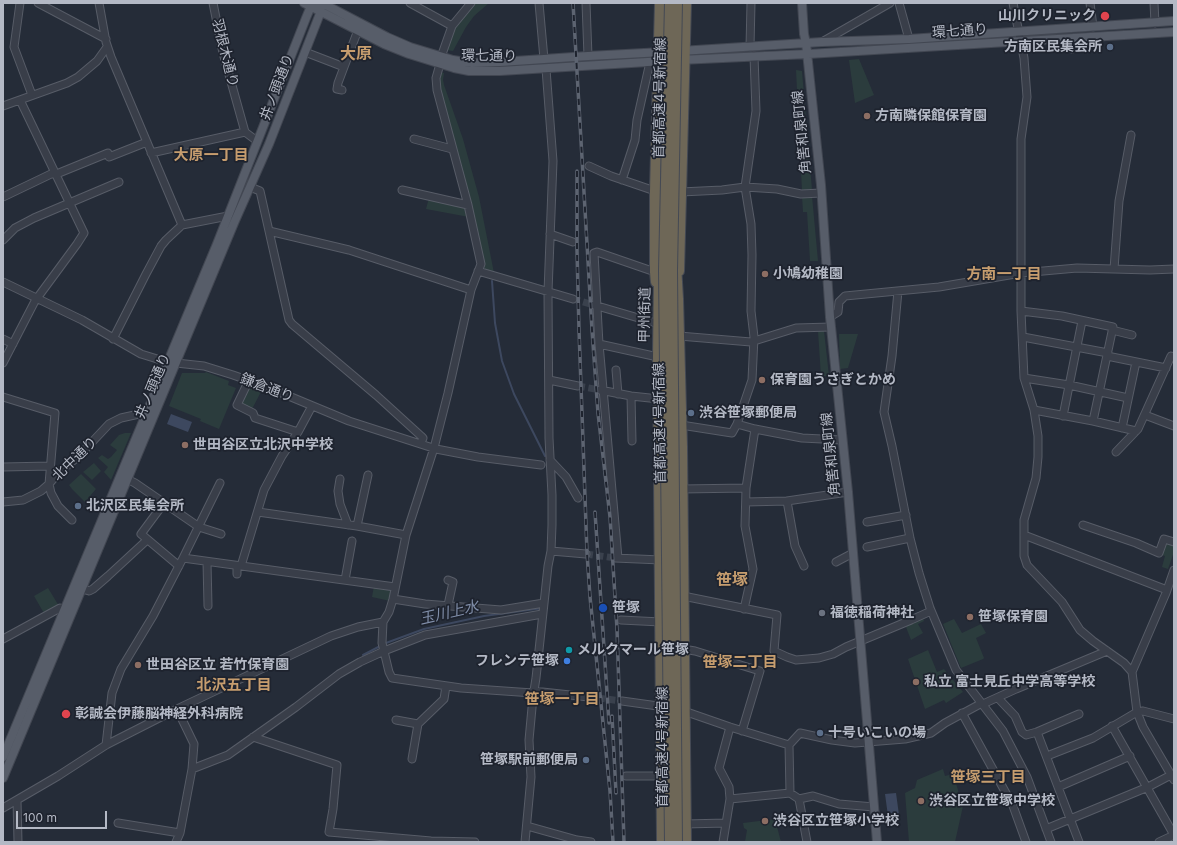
<!DOCTYPE html>
<meta charset="utf-8">
<style>
body{margin:0}
#map{position:relative;width:1177px;height:845px;overflow:hidden;background:#252c38;font-family:Inter,sans-serif}
canvas{display:block}
.frame{position:absolute;inset:0;border:4px solid #b4b9c5;pointer-events:none}
.scale{position:absolute;left:16px;top:811px;width:91px;height:18px;box-sizing:border-box;border:2px solid #b4b9c5;border-top:0;padding-left:5px;font-size:12px;line-height:14px;white-space:nowrap;color:#b4b9c5;-webkit-text-stroke:3px #1e232e;paint-order:stroke}
</style>
<div id="map">
<canvas width="1177" height="845"></canvas>
<div class="frame"></div>
<div class="scale">100 m</div>
</div>
<script>
const ctx = document.querySelector('canvas').getContext('2d');
ctx.lineJoin = 'round';
function paint(path, color) {
  ctx.fillStyle = color;
  ctx.fill(path, 'evenodd');
}
function poly(rows) {
  const path = new Path2D();
  for (const r of rows) {
    path.moveTo(r[0], r[1]);
    for (let i = 2; i < r.length; i += 2) path.lineTo(r[i], r[i + 1]);
  }
  return path;
}
function trace(path, color, width, dash) {
  ctx.strokeStyle = color;
  ctx.lineWidth = width;
  ctx.lineCap = dash ? 'butt' : 'round';
  ctx.setLineDash(dash || []);
  ctx.stroke(path);
}
function label(font, color, halo, rows, align = 'center') {
  ctx.font = font + ' Inter,"Noto Sans JP",sans-serif';
  ctx.lineWidth = 3.5;
  ctx.setLineDash([]);
  ctx.textBaseline = 'middle';
  ctx.strokeStyle = halo;
  ctx.fillStyle = color;
  for (const [text, x, y, turn = 0] of rows) {
    ctx.save();
    ctx.translate(x, y);
    ctx.rotate((+turn || 0) * Math.PI / 180);
    ctx.textAlign = isNaN(turn) ? turn : align;
    if (halo) ctx.strokeText(text, 0, 0);
    ctx.fillText(text, 0, 0);
    ctx.restore();
  }
}
const green = poly([
 [474,3,489,3,474,16,466,27,453,51,446,50,451,34,458,22],
 [859,59,874,95,855,103,849,60],
 [796,70,802,71,812,190,809,192,802,191],
 [439,72,444,73,443,80,444,85,463,139,479,197,494,273,483,270,440,92],
 [802,196,812,196,818,261,810,261,807,212,803,212],
 [429,198,466,205,469,217,426,209],
 [818,331,824,331,829,376,821,376],
 [839,334,858,334,848,368,840,369],
 [206,372,229,381,228,385,236,388,219,429,200,421,201,419,169,406,182,373,205,373],
 [251,384,263,388,252,409,241,403],
 [125,433,131,433,111,480,104,472,108,467,98,458,102,455,108,459,111,457,117,450,110,445,119,435],
 [94,463,101,471,92,480,83,472],
 [81,474,96,489,85,502,72,489,69,485],
 [1167,542,1174,545,1174,552,1168,569,1162,567,1165,556,1162,555],
 [374,586,392,589,390,601,372,597],
 [48,588,59,606,45,615,34,596],
 [923,617,924,621,918,624,923,633,911,640,906,627],
 [954,619,962,633,981,624,986,633,976,638,984,658,983,659,961,668,943,624],
 [928,650,937,672,944,669,963,692,946,703,944,700,925,709,908,659],
 [943,769,945,776,953,774,958,790,960,806,963,806,955,842,909,842,905,793,915,788,917,780],
 [775,819,781,842,745,842,747,830,744,828,743,823]
]);
const water = poly([
 [171,414,192,422,188,432,167,424],
 [896,793,899,815,888,816,885,794]
]);
const stream = poly([
 [492,281,495,323,502,361,514,394,545,456],
 [363,655,386,643,424,629,484,616,543,608]
]);
const minorTunnel = poly([
 [573,299,594,305],
 [578,386,600,390],
 [586,554,615,558],
 [598,698,622,701]
]);
const minor = poly([
 [20,3,14,47,32,95],
 [38,3,106,39],
 [99,3,106,42,111,57,182,225],
 [213,3,223,53,245,132,257,141],
 [410,3,452,26],
 [539,3,544,59],
 [586,3,588,56],
 [899,3,909,39],
 [1013,3,1024,58,1027,97,1021,139,1021,311,1023,356,1024,378,1034,410,1038,436,1038,457,1036,478,1024,520,1024,556,1027,565,1062,602,1080,630,1093,641,1124,663,1132,672,1137,712,1143,727,1174,780],
 [1090,3,1093,27],
 [1154,3,1155,23],
 [822,42,890,3],
 [750,47,751,3],
 [1072,49,1075,38],
 [305,52,344,67],
 [441,57,452,26,471,3],
 [440,64,436,78,437,90,468,205,481,264,471,290,448,393,434,448,406,535,393,599,389,612,383,622,382,643,389,672,392,678,461,688,533,693],
 [342,90,337,89,338,83,358,30],
 [3,106,67,83,78,77,97,61,107,47],
 [414,139,452,149],
 [151,153,245,132],
 [589,166,611,176,655,191],
 [622,180,635,140,637,120,650,62],
 [250,187,260,191,289,320,292,324,376,395,421,436,423,438,421,443],
 [402,190,468,205],
 [681,192,722,190,745,187,777,189,801,194,821,193],
 [3,197,51,174,59,173,108,153,109,157,147,142],
 [269,231,349,250,471,290],
 [550,234,573,242],
 [3,240,15,228,34,218,119,182],
 [1114,269,1119,201,1131,135],
 [478,271,573,299],
 [3,282,82,320,141,354,167,362,204,366,233,375,267,387,349,421,436,449,478,457,541,465],
 [898,291,892,356,884,412,892,446,910,538,919,573,930,608,956,670,1003,731,1027,777,1051,842],
 [594,305,659,324],
 [1021,311,1062,316,1113,327,1093,421],
 [830,317,838,312,839,302,845,296,939,287,1021,273,1077,268,1150,270,1174,269],
 [1112,330,1132,335],
 [679,336,751,342,796,328,831,327],
 [1023,337,1108,353],
 [3,339,13,344],
 [113,339,146,274,161,246,166,240,182,225,228,216],
 [599,344,658,357],
 [1107,356,1166,368],
 [3,363,35,301,77,244,84,233,20,100],
 [616,370,618,394],
 [1024,378,1069,385,1128,398],
 [249,380,237,405,253,413,255,418,298,432],
 [549,380,578,386],
 [600,390,631,396,659,399],
 [631,396,632,441],
 [3,397,55,413,49,484,51,493,58,506,72,520],
 [1034,410,1093,421,1136,431],
 [1145,415,1174,426],
 [1063,416,1082,321],
 [737,424,755,429,802,438,842,440],
 [681,425,732,433,737,424,752,380,754,337,751,311,752,255,751,224,745,187,756,111,754,56],
 [1122,428,1136,362],
 [1116,452,1138,429,1171,356,1174,357],
 [550,460,566,477,578,498],
 [3,467,50,466],
 [127,479,135,483,199,527,221,534],
 [340,479,338,491,340,504,348,525],
 [682,489,746,488],
 [787,501,795,546,804,566],
 [3,502,23,500,41,491,49,484,60,471,78,457,109,424,121,418,139,414,145,414],
 [746,502,787,501,848,492],
 [164,503,141,534,179,566],
 [258,512,357,526,406,535],
 [867,522,906,515],
 [1083,525,1136,543,1159,553,1164,539,1174,542],
 [357,526,368,475],
 [1024,535,1167,590],
 [867,547,910,538],
 [551,551,586,554],
 [183,558,395,587],
 [615,558,661,560],
 [618,558,599,344,594,253,597,252,655,272],
 [207,562,208,606],
 [836,562,853,553],
 [241,566,264,490,282,456,298,432,312,406],
 [237,574,237,566],
 [345,580,352,541],
 [448,580,453,582,448,605],
 [82,589,89,591,93,589,108,576,147,540],
 [683,596,777,615,774,651,787,657,796,660,819,658,833,654,846,647,911,620,931,611],
 [393,599,425,604,501,610,544,603],
 [744,609,753,569,745,526,746,488,755,429],
 [621,620,661,622],
 [3,639,60,608,64,609],
 [683,649,695,651,760,671,742,731],
 [1132,672,1166,593,1174,570],
 [533,691,598,698],
 [998,698,1015,716,1022,732,1026,735,1037,732,1079,842],
 [622,701,665,707],
 [983,704,1016,689,1107,651],
 [681,710,730,727,789,745,800,733,832,740,855,743,905,739,931,733,945,723,982,703],
 [962,713,1013,806,1026,842],
 [396,720,418,724],
 [1112,726,1174,835],
 [1037,732,1079,714],
 [253,737,337,765,333,809,329,832,431,841,475,842],
 [106,745,112,693,121,669,153,616,183,558,220,483],
 [789,745,790,793],
 [1047,756,1093,738,1137,712,1143,711,1174,719],
 [412,759,418,724,444,699,446,686],
 [192,769,228,755,296,707,339,674,360,662,384,651,425,635,542,614],
 [626,776,661,776],
 [1058,787,1130,756],
 [730,799,790,793,799,799,807,842],
 [799,799,813,796,839,804,874,807],
 [17,800,18,842],
 [3,808,58,776,106,745,177,709,331,636,358,627,383,622],
 [118,823,180,833],
 [685,824,726,823],
 [527,826,577,840,591,842],
 [1046,829,1148,787,1171,775],
 [176,842,180,833,192,769,194,744,177,709],
 [525,842,531,777,529,740,533,697,536,678,548,566,551,551,552,525,552,495,549,438,548,292,553,161,546,69],
 [723,842,730,799,729,787,719,768,730,727],
 [1159,842,1174,835]
]);
const major = poly([
 [304,3,384,44,409,54,454,68,469,71,500,71,664,61],
 [322,3,387,37,410,47,453,60,472,63,500,62,588,56,663,52],
 [802,3,804,34,806,43,821,185,830,317,848,492,877,842],
 [680,51,822,42,909,39,1174,21],
 [680,60,808,54,1174,32],
 [3,757,217,244,306,18,311,6,315,3],
 [3,778,234,223,269,144,321,11,318,3]
]);
const highway = poly([
 [676,265,678,299,682,447,686,842],
 [679,271,686,3],
 [659,275,658,357,662,842],
 [656,282,655,272,655,191,660,3]
]);
const rail = poly([
 [573,3,592,330,598,413,610,517,617,629,624,842],
 [577,171,577,251,579,330,587,553,590,597,610,791,613,842],
 [595,512,609,723],
 [612,716,616,793]
]);
const highwayBridge = poly([
 [670,3,664,270,670,842],
 [677,3,672,271,677,842]
]);
const markers = [
 [1105,16,5,"#e0444e"],
 [1110,47,4,"#5c6f8a"],
 [867,116,4,"#8d6e63"],
 [765,274,4,"#8d6e63"],
 [762,380,4,"#8d6e63"],
 [691,413,4,"#5c6f8a"],
 [185,445,4,"#8d6e63"],
 [78,506,4,"#5c6f8a"],
 [603,608,5,"#1a4fb4"],
 [822,613,4,"#6b7280"],
 [970,617,4,"#8d6e63"],
 [569,650,4,"#0f9aa8"],
 [567,661,4,"#3f7fe0"],
 [138,665,4,"#8d6e63"],
 [916,682,4,"#8d6e63"],
 [66,714,5,"#e0444e"],
 [820,733,4,"#5c6f8a"],
 [586,760,4,"#5c6f8a"],
 [921,801,4,"#8d6e63"],
 [765,821,4,"#8d6e63"]
];
const poiNames = [
 ["山川クリニック",1096,16,"right"],
 ["方南区民集会所",1102,47,"right"],
 ["方南隣保館保育園",875,116],
 ["小鳩幼稚園",773,274],
 ["保育園うさぎとかめ",770,380],
 ["渋谷笹塚郵便局",699,413],
 ["世田谷区立北沢中学校",193,445],
 ["北沢区民集会所",86,506],
 ["笹塚",612,608],
 ["福徳稲荷神社",830,613],
 ["笹塚保育園",978,617],
 ["メルクマール笹塚",577,650],
 ["フレンテ笹塚",559,661,"right"],
 ["世田谷区立 若竹保育園",146,665],
 ["私立 富士見丘中学高等学校",924,682],
 ["彰誠会伊藤脳神経外科病院",75,714],
 ["十号いこいの場",828,733],
 ["笹塚駅前郵便局",578,760,"right"],
 ["渋谷区立笹塚中学校",929,801],
 ["渋谷区立笹塚小学校",773,821]
];
const streetNames = [
 ["環七通り",960,31,-4],
 ["羽根木通り",225,53,76],
 ["環七通り",489,56,1],
 ["井ノ頭通り",277,87,-69],
 ["首都高速4号新宿線",660,98,-89],
 ["角筈和泉町線",802,132,-96],
 ["甲州街道",645,315,-89],
 ["井ノ頭通り",153,386,-67],
 ["鎌倉通り",267,388,21],
 ["首都高速4号新宿線",660,423,-91],
 ["角筈和泉町線",831,454,-96],
 ["北中通り",75,459,-44],
 ["首都高速4号新宿線",663,747,-90]
];
const neighbourhoodNames = [
 ["大原一丁目",211,155],
 ["方南一丁目",1004,274],
 ["笹塚二丁目",740,662],
 ["北沢五丁目",234,685],
 ["笹塚一丁目",562,699],
 ["笹塚三丁目",988,777]
];
const waterNames = [
 ["玉川上水",449,613,-13]
];
const quarterNames = [
 ["大原",356,54],
 ["笹塚",732,580]
];
paint(green, '#2b3c3d');
paint(water, '#3d485f');
trace(stream, '#3d485f', 2);
trace(minorTunnel, '#3a414d', 7, [7, 3.5]);
trace(minor, '#575c67', 9);
trace(major, '#424752', 10);
trace(highway, '#444954', 12);
trace(minor, '#393e49', 7);
trace(major, '#575d69', 8);
trace(highway, '#6e6757', 10);
trace(rail, '#5d6471', 3.5);
trace(rail, '#1e232e', 2, [6]);
trace(highwayBridge, '#444954', 12, []);
trace(highwayBridge, '#6e6757', 10);
for (const [x, y, r, color] of markers) {
  const dot = new Path2D();
  dot.arc(x, y, r, 0, 2 * Math.PI);
  ctx.fillStyle = color;
  ctx.fill(dot);
  trace(dot, '#1e232e', 1.5);
}
label('bold 14px', '#b4b9c5', '#1e232e', poiNames, 'left');
label('14px', '#b4b9c5', '#1e232e', streetNames);
label('bold 15px', '#c69d6e', '#1e232e', neighbourhoodNames);
label('italic 15px', '#808ea9', '#1e232e', waterNames);
label('bold 16px', '#c69d6e', '#1e232e', quarterNames);
</script>
